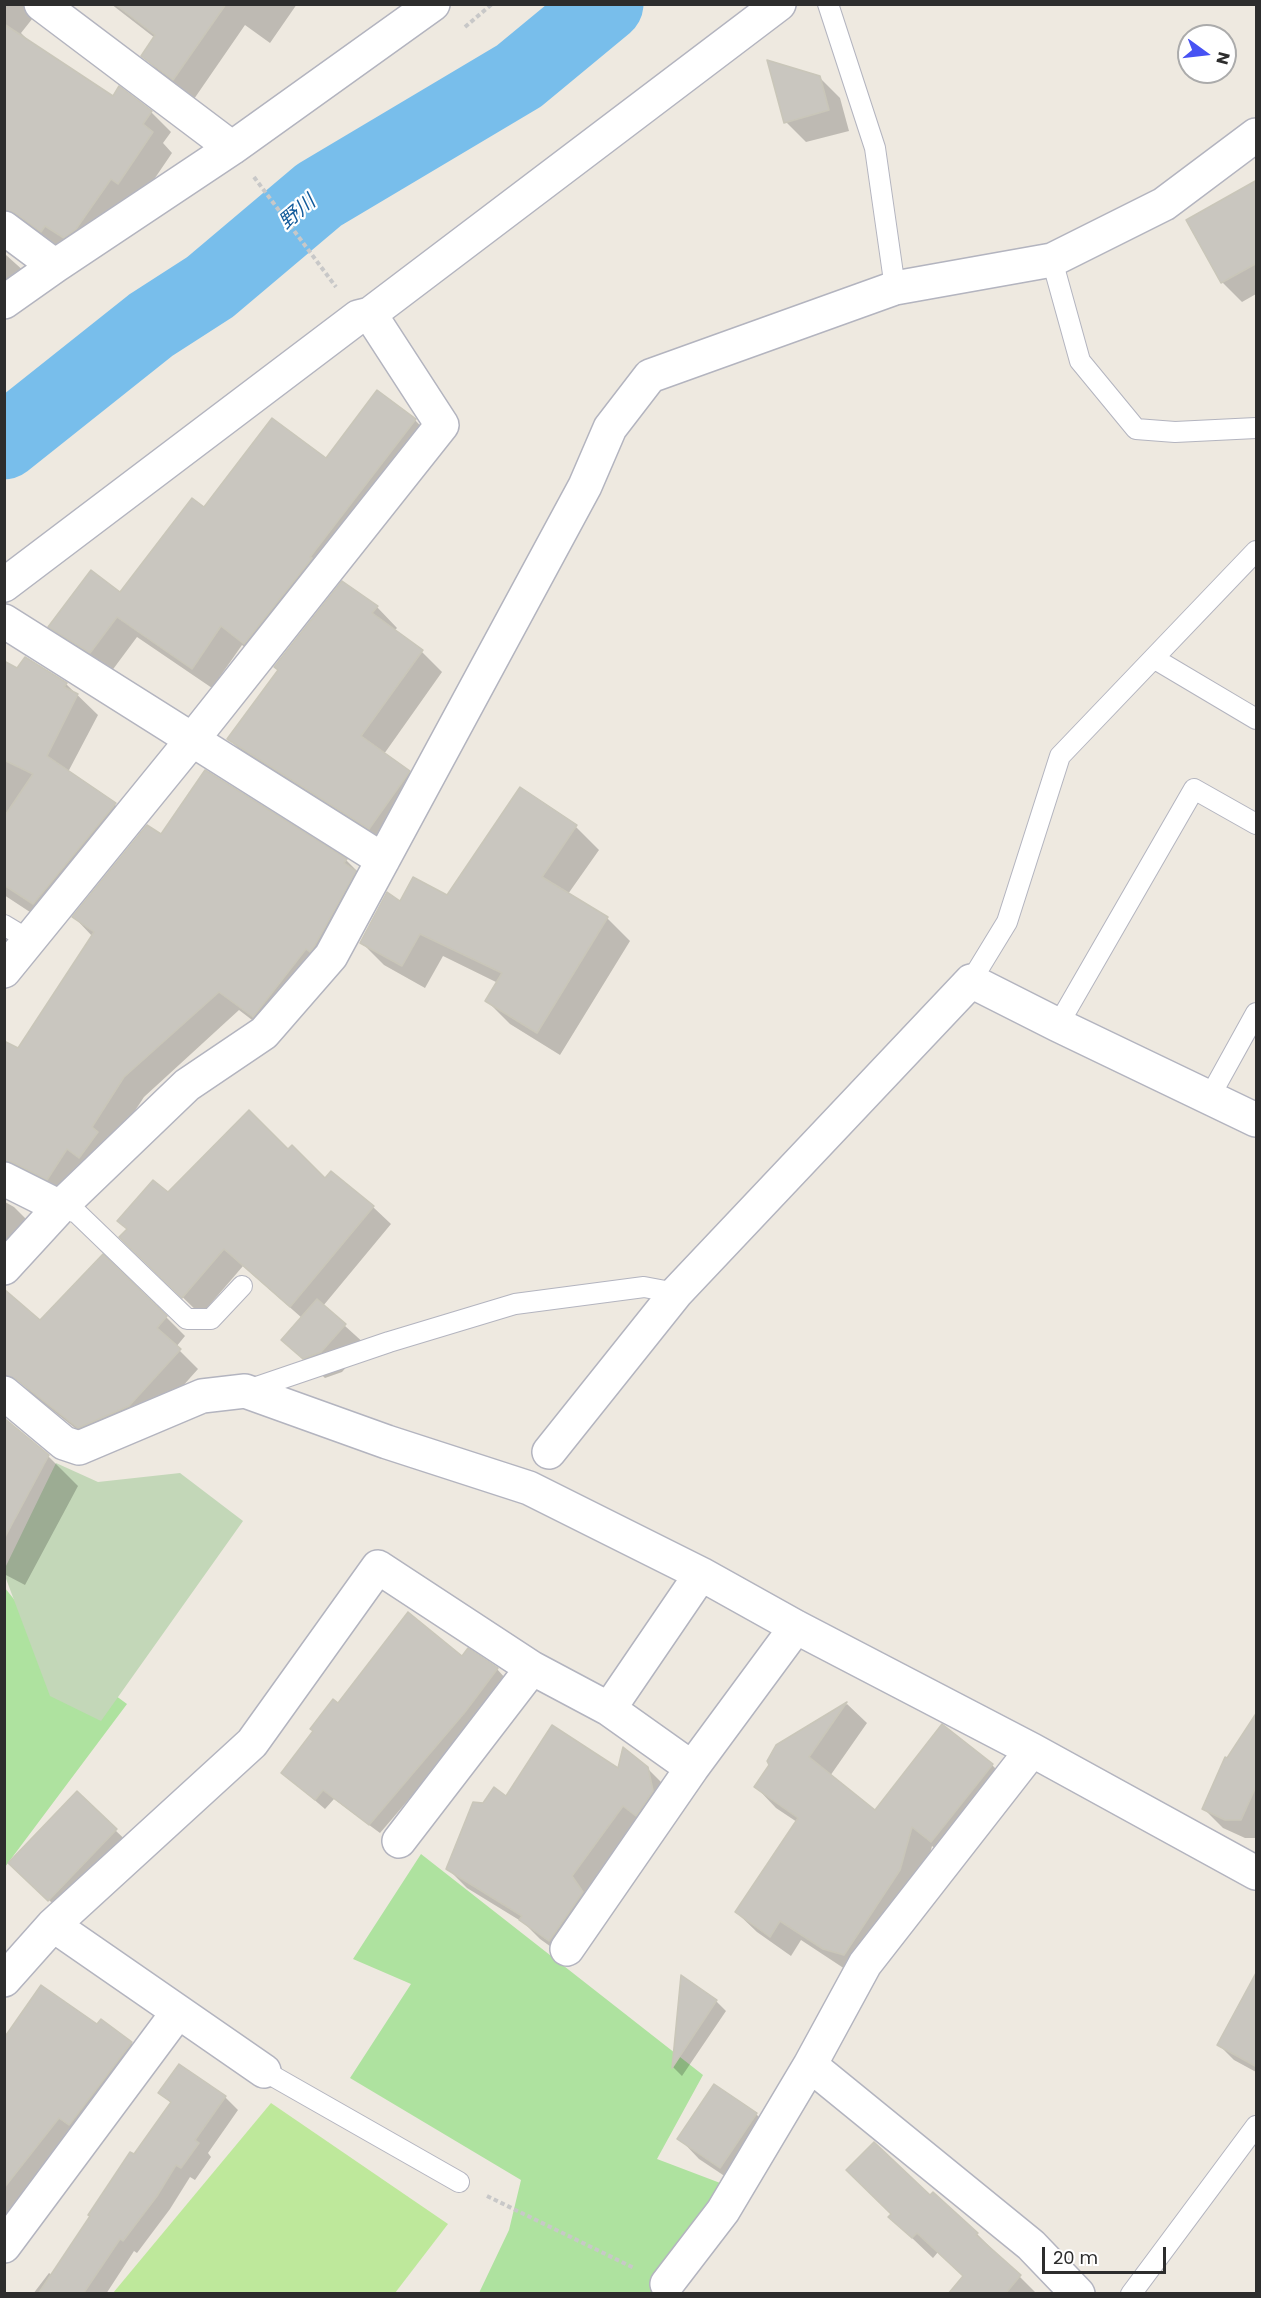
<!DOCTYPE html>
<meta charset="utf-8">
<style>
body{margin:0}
#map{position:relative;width:1261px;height:2298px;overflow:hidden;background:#eee9e0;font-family:Poppins,sans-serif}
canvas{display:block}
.frame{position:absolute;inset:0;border:6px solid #2d2d2d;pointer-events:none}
.north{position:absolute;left:1177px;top:24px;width:60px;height:60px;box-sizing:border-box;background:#fff;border:2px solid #ababab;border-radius:50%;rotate:105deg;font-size:16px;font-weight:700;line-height:24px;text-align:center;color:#2d2d2d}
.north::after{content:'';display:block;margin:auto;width:21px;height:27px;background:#4752f3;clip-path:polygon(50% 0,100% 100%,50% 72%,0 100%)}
.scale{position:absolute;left:1042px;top:2247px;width:124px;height:27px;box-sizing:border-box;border:3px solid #2d2d2d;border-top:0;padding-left:8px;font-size:18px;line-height:21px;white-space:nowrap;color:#2d2d2d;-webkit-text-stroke:4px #fff;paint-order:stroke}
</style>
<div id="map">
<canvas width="1261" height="2298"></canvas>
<div class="frame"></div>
<div class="north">N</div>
<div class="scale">20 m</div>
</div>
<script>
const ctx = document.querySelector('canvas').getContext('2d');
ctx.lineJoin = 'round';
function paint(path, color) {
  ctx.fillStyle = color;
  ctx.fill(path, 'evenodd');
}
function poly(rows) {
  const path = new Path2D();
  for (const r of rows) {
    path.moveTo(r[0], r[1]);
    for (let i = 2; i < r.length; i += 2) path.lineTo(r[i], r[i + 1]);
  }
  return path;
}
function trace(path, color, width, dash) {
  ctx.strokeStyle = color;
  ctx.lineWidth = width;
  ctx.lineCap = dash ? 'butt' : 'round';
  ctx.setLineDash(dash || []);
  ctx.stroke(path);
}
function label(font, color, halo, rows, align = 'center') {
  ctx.font = font + ' Poppins,"Noto Sans JP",sans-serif';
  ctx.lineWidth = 4.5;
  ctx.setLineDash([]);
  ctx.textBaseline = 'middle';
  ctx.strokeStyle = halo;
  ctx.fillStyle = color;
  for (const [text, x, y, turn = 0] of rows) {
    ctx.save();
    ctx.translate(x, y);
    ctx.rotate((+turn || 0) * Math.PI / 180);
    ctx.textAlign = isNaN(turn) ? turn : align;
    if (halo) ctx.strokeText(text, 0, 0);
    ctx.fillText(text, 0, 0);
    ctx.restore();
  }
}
const green = poly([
 [5,1588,55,1651,127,1704,5,1867],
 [421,1854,703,2075,657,2159,736,2189,677,2293,479,2293,509,2230,521,2180,350,2078,411,1984,353,1959]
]);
const cemetery = poly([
 [56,1463,98,1482,180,1473,243,1521,101,1721,50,1696,5,1576,5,1568]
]);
const pitch = poly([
 [271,2103,448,2224,395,2293,113,2293]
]);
const shadow = poly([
 [4,4,44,4,21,33,31,43,113,98,151,112,171,132,163,143,172,153,138,203,61,250,5,246,6,255,36,282,7,313,5,323],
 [111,4,297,4,270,43,245,25,194,99,162,75,143,56,155,38],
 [819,77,840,98,849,131,806,142,786,122],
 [1256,184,1256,294,1242,302,1222,282],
 [415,420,435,441,265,663,242,645,212,688,137,637,111,672,70,647,50,626,121,594,204,510,326,460],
 [377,607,397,628,394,631,422,652,442,672,384,754,409,772,429,792,390,848,249,759,229,739],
 [4,663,18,670,66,684,98,715,68,772,115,805,136,825,33,914,4,895],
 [576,827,599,850,568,894,607,918,630,941,560,1055,510,1024,487,1001,498,983,443,956,425,988,384,965,361,942,401,903,447,897],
 [162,836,346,860,366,880,273,1036,239,1010,144,1097,111,1147,68,1199,6,1191,5,1202,14,1207,34,1227,4,1272,4,1043,19,1050,93,937,74,917],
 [288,1151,325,1180,373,1207,391,1224,323,1306,366,1345,342,1372,325,1378,283,1340,302,1318,243,1266,201,1315,139,1255,168,1194],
 [166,1317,185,1336,176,1347,198,1369,148,1425,98,1446,34,1396,15,1377,40,1322],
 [4,1420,48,1456,78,1486,25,1585,4,1574],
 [462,1658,497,1669,506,1679,475,1722,380,1833,334,1799,325,1809,283,1773,315,1731,339,1705],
 [847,1704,867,1723,830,1776,875,1812,992,1765,1012,1785,952,1862,932,1846,920,1891,845,1969,801,1940,791,1956,757,1932,736,1912,797,1822,776,1808,756,1787,771,1765,777,1746],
 [1256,1715,1256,1838,1245,1838,1223,1828,1204,1809,1228,1760],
 [647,1768,667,1788,568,1959,540,1939,524,1923,467,1888,448,1869,484,1805,619,1771],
 [115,1830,136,1850,70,1920,31,1883],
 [1256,1974,1256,2072,1234,2060,1219,2045],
 [682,1978,717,2002,726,2011,682,2076,673,2067],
 [102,2021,131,2043,144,2056,73,2129,4,2218,4,2041,98,2026],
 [179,2066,225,2097,238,2110,208,2153,211,2157,195,2180,190,2177,170,2209,137,2253,134,2251,106,2294,33,2294,49,2273,52,2275,172,2104,160,2092],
 [756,2114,776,2134,741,2187,699,2159,679,2138],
 [930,2197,977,2234,1037,2294,950,2294,964,2277,938,2252,933,2258,890,2217]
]);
const river = poly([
 [4,442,151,325,210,287,319,195,519,76,606,4]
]);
const building = poly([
 [115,4,226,4,173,80,141,56,155,35,115,4],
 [4,24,113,96,119,86,152,111,143,124,153,132,118,184,111,179,76,229,64,238,45,226,41,232,15,213,4,210,4,24],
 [767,60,820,76,829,110,784,123,767,60],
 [1257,180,1257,263,1221,283,1186,220,1257,180],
 [377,390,416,419,310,557,312,558,244,644,221,626,192,669,117,617,90,653,48,627,91,570,120,592,192,498,204,507,272,418,326,458,377,390],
 [342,581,378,606,372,613,423,650,361,736,410,771,369,829,227,739,278,670,274,667,342,581],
 [25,657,67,683,64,687,78,694,47,756,116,803,33,904,4,885,4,817,33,774,4,760,4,661,17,668,25,657],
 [205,770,347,859,344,863,356,871,315,945,310,952,306,949,253,1017,219,992,124,1077,92,1127,98,1132,79,1158,67,1149,47,1180,12,1162,4,1161,4,1041,18,1048,94,932,72,917,147,825,161,834,205,770],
 [520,787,577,825,542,877,608,917,537,1033,485,1001,502,973,420,934,402,966,360,943,387,892,400,901,413,877,447,895,520,787],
 [249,1110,288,1149,292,1145,325,1178,331,1171,374,1206,290,1307,224,1249,182,1298,119,1237,127,1229,117,1221,153,1180,168,1192,249,1110],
 [103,1254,167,1316,157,1328,181,1349,129,1406,78,1428,16,1379,4,1375,4,1289,40,1320,103,1254],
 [317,1299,346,1324,321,1352,303,1359,281,1340,317,1299],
 [4,1418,49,1455,4,1539,4,1418],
 [408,1612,462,1656,468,1648,498,1668,465,1712,369,1825,323,1790,315,1800,281,1773,313,1731,310,1729,333,1699,338,1703,408,1612],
 [847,1702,809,1757,875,1810,942,1724,993,1764,931,1842,912,1827,900,1870,844,1955,823,1949,780,1921,770,1937,735,1912,798,1818,754,1787,769,1765,767,1761,776,1745,847,1702],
 [1257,1712,1257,1784,1241,1820,1225,1820,1202,1809,1225,1757,1227,1758,1257,1712],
 [552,1725,618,1768,623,1747,648,1767,653,1791,636,1816,623,1806,572,1876,583,1892,549,1941,519,1920,522,1916,446,1869,473,1802,483,1803,494,1787,506,1796,552,1725],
 [77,1791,117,1829,48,1901,8,1863,77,1791],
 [1257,1971,1257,2067,1217,2045,1257,1971],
 [681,1975,717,2000,672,2068,681,1975],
 [41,1985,97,2024,101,2019,132,2042,69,2125,59,2118,4,2188,4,2038,41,1985],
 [179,2064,226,2096,195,2140,199,2143,181,2168,176,2165,157,2196,123,2241,120,2239,83,2294,38,2294,90,2216,88,2215,130,2152,134,2154,171,2102,158,2093,179,2064],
 [714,2084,757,2113,720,2168,677,2139,714,2084],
 [874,2142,930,2195,933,2192,978,2233,976,2235,1021,2275,1005,2294,948,2294,963,2276,917,2233,912,2238,888,2217,891,2214,846,2170,874,2142]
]);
const path = poly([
 [465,27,492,4],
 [254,177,336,287],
 [487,2196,634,2268]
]);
const service = poly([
 [828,4,875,148,895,288],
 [1052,260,1080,361,1136,429,1175,432,1256,428],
 [1155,659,1256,719],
 [4,925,29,940],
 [971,981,1007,922,1060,756,1256,551],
 [1058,1025,1194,789,1256,824],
 [1209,1098,1256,1013],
 [60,1207,77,1213,187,1319,211,1319,242,1286],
 [245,1391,389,1342,515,1304,644,1287,676,1293],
 [264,2071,459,2182],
 [1131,2294,1256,2126]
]);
const minor = poly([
 [41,4,232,148],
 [4,228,55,266],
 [4,302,55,266,232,148,433,4],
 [4,585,358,317,370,314,779,4],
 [4,621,383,860],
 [4,971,192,740,442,425,370,314],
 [4,1179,60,1207],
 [4,1268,60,1207,187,1085,264,1033,331,956,585,486,610,428,650,376,895,288,1052,260,1164,204,1256,135],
 [4,1393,64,1443,79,1448,202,1396,245,1391,387,1442,529,1488,701,1574,796,1627,1032,1750,1256,1873],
 [549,1452,676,1293,971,981,1058,1025,1256,1120],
 [609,1709,701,1574],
 [399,1841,532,1668],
 [567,1949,692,1768,796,1627],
 [4,1980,53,1925],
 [810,2065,865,1964,1032,1750],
 [264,2071,53,1925,252,1743,378,1567,532,1668,609,1709,692,1768],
 [4,2246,178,2012],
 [667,2284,723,2211,810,2065,1031,2245,1078,2294]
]);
const waterNames = [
 ["野川",298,213,-40]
];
paint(green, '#aee29f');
paint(cemetery, '#c3d7b8');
paint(pitch, '#bee89b');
paint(shadow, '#0003');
trace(river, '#78beeb', 75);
paint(building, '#c9c6bf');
trace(building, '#c9c6b9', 1.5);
trace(service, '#b3b4bf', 22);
trace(minor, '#b3b4bf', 36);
trace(path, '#c8c8c8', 4, [4.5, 3]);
trace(service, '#fff', 20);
trace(minor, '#fff', 33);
label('italic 20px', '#135b9b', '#fff', waterNames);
</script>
